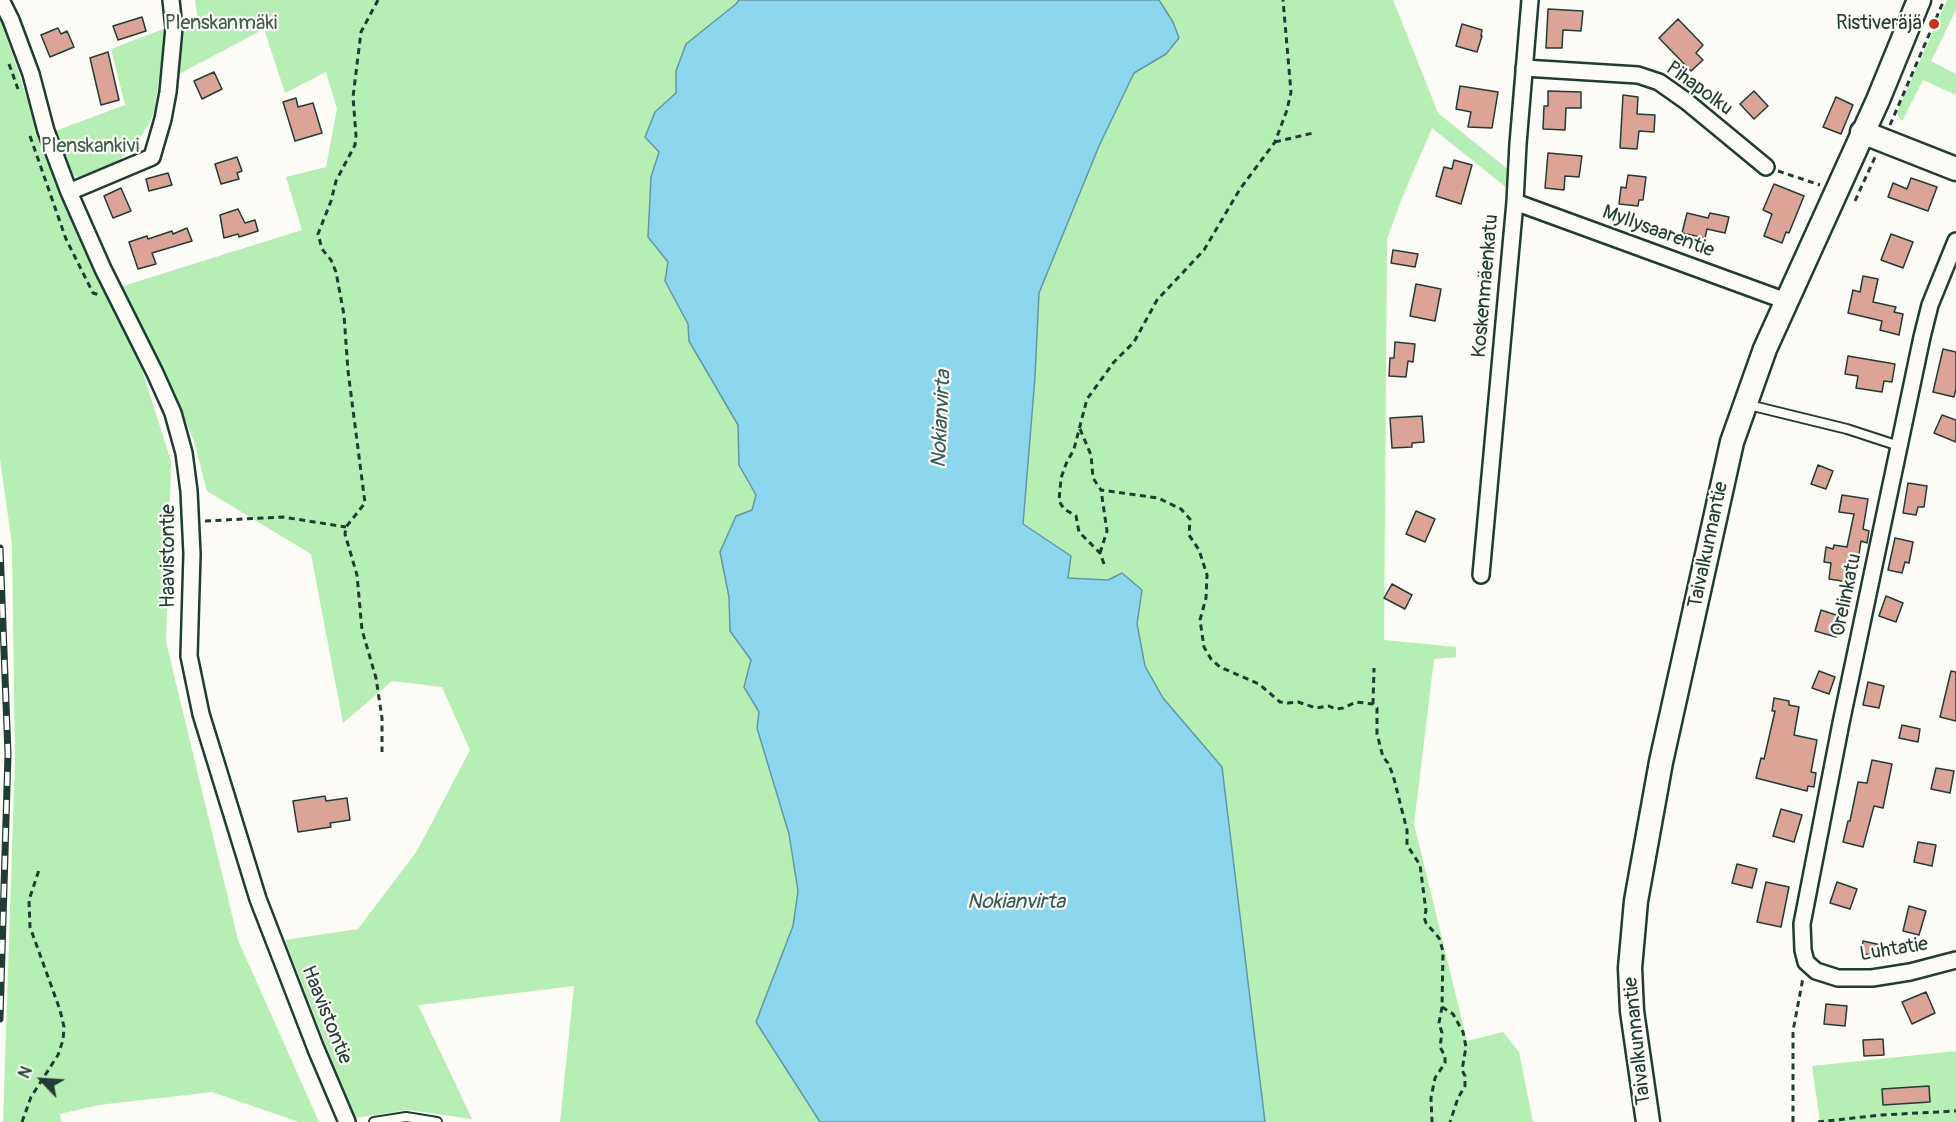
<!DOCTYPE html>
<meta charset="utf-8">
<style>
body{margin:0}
#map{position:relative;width:1956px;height:1122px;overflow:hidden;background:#fdfcf7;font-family:Pangolin,sans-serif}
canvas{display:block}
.north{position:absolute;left:12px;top:1050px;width:60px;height:60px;-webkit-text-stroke:4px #fdfcf7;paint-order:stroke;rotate:295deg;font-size:16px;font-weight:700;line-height:24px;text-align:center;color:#1f3d34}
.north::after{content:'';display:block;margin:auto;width:21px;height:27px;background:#1f3d34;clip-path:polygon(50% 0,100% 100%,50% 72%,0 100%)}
</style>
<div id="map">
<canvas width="1956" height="1122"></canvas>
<div class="north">N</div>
</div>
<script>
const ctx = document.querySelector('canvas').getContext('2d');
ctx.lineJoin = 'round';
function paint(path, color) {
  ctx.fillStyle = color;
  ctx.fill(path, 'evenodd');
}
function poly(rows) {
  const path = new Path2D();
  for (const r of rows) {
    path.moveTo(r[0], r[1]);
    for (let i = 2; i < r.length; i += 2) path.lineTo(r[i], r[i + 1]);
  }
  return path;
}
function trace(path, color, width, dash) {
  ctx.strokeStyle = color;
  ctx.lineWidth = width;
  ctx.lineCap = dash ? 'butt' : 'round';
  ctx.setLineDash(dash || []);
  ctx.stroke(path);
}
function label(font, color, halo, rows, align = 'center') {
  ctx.font = font + ' Pangolin,sans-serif';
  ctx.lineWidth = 4.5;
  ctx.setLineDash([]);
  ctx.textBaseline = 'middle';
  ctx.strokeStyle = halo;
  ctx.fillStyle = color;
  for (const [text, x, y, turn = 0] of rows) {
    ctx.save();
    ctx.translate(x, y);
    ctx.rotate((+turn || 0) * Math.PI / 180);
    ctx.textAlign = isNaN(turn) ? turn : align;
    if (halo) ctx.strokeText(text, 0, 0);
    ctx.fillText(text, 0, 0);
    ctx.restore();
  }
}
const green = poly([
 [195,0,739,0,676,71,676,93,655,112,660,152,651,177,668,262,665,281,688,324,689,341,738,425,739,465,756,495,752,510,720,552,729,597,730,631,751,660,744,687,759,712,757,728,789,835,798,891,793,926,756,1022,820,1122,560,1122,574,986,418,1005,472,1119,408,1110,354,1118,285,940,358,929,417,851,470,750,442,687,392,681,343,723,311,554,207,491,194,441,168,379,123,286,302,230,286,177,326,167,337,109,326,72,285,93,264,29,179,74,185,24,197,15],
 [1159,0,1393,0,1438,113,1509,170,1507,188,1432,128,1402,198,1387,239,1384,640,1456,647,1456,657,1434,659,1414,824,1467,1041,1503,1032,1519,1052,1533,1122,1262,1122,1222,767,1163,698,1145,666,1137,624,1142,590,1122,573,1108,580,1067,578,1023,524,1035,377,1039,293,1099,146,1134,73,1166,54,1173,22],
 [1947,0,1956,0,1956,10,1931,61,1956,74,1956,95,1923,80,1902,121,1898,116,1897,112],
 [0,17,47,159,74,228,142,370,171,461,166,642,238,940,319,1122,299,1122,212,1092,99,1105,60,1114,61,1122,3,1122,15,759,12,544,0,459],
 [166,28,155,107,151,120,137,143,117,162,96,175,80,178,69,173,55,131,125,105,111,49],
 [1956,1051,1956,1122,1820,1122,1812,1066]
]);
const water = poly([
 [739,0,1159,0,1173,22,1179,38,1166,54,1134,73,1099,146,1039,293,1035,377,1023,524,1071,556,1068,578,1108,580,1122,573,1142,590,1137,624,1145,666,1163,698,1222,767,1265,1122,820,1122,756,1022,793,926,798,891,789,834,757,728,759,712,744,687,751,660,730,631,729,597,720,552,736,516,752,510,756,495,739,465,738,425,689,341,688,324,665,281,668,262,648,237,651,177,659,152,645,137,655,112,676,93,676,71,686,44,736,4,739,0]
]);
const building = poly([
 [1548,9,1583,11,1581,31,1563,30,1562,48,1546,48,1548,9],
 [142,17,146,31,118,40,113,26,142,17],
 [1678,19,1703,45,1696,53,1703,60,1691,71,1659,38,1678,19],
 [1462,24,1482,30,1481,36,1482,36,1477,52,1456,46,1462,24],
 [58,28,61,34,67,31,74,47,50,57,41,35,58,28],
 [108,52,119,100,101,105,90,58,108,52],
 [214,72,222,89,202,99,194,81,214,72],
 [1460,86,1498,92,1492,128,1468,127,1471,112,1456,109,1460,86],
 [1548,91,1581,92,1581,108,1566,108,1565,130,1543,129,1544,106,1548,106,1548,91],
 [1754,91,1768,106,1754,119,1740,104,1754,91],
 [1623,95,1638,97,1637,114,1655,115,1654,132,1639,131,1637,149,1620,148,1623,95],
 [1836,97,1853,105,1841,134,1823,127,1836,97],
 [296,98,298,107,313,103,322,133,295,141,283,102,296,98],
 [1548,153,1582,156,1579,177,1565,176,1564,190,1545,188,1548,153],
 [237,157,242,171,237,173,239,179,221,184,215,164,237,157],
 [1454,160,1472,165,1461,204,1436,196,1444,167,1452,169,1454,160],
 [168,173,172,185,149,191,146,179,168,173],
 [1628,175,1646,177,1643,200,1639,200,1638,206,1619,204,1621,187,1626,188,1628,175],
 [1911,178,1937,187,1928,211,1888,197,1893,183,1907,189,1911,178],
 [1774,184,1804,196,1789,233,1786,232,1782,243,1764,236,1772,214,1763,210,1774,184],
 [121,188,131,211,113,218,104,196,121,188],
 [238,209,245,223,255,220,258,231,239,237,238,234,224,238,220,215,238,209],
 [1687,213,1708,218,1710,213,1729,217,1725,233,1707,229,1705,238,1682,233,1687,213],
 [187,228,192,241,152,253,156,264,138,269,129,242,147,236,148,239,172,231,173,234,187,228],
 [1891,234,1913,242,1903,268,1881,260,1891,234],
 [1393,250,1418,254,1415,267,1391,263,1393,250],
 [1863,276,1878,279,1873,302,1896,307,1894,312,1903,314,1899,335,1880,330,1882,321,1848,313,1853,290,1860,292,1863,276],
 [1416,284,1441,289,1435,321,1410,316,1416,284],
 [1395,342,1415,344,1413,362,1408,361,1406,377,1389,376,1390,358,1394,358,1395,342],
 [1943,349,1956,352,1956,389,1954,397,1933,392,1943,349],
 [1848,356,1895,364,1892,382,1884,381,1882,392,1856,388,1858,376,1845,374,1848,356],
 [1942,415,1956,420,1956,442,1934,433,1942,415],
 [1422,416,1424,442,1412,443,1412,447,1392,448,1390,418,1422,416],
 [1818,465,1833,471,1826,489,1811,484,1818,465],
 [1908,483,1927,486,1924,507,1918,507,1916,515,1903,513,1908,483],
 [1842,495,1868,499,1863,529,1869,531,1867,543,1861,541,1856,574,1850,573,1848,582,1829,579,1831,563,1824,562,1826,547,1833,549,1834,545,1847,547,1854,514,1839,512,1842,495],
 [1416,511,1435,519,1425,542,1406,534,1416,511],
 [1895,538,1913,542,1909,563,1905,562,1902,573,1888,570,1895,538],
 [1392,584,1412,595,1405,609,1384,598,1392,584],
 [1886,596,1903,603,1896,622,1879,616,1886,596],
 [1821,610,1842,617,1836,637,1815,631,1821,610],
 [1819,671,1835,677,1829,694,1812,688,1819,671],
 [1951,671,1956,672,1956,721,1940,717,1951,671],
 [1868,682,1884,686,1879,708,1863,705,1868,682],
 [1774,698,1789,701,1789,705,1799,707,1794,735,1817,740,1811,772,1816,773,1814,787,1808,786,1807,791,1756,778,1761,758,1764,759,1775,711,1772,711,1774,698],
 [1902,725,1920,729,1918,742,1899,738,1902,725],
 [1872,760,1892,764,1883,808,1874,806,1863,847,1843,842,1848,821,1850,821,1858,782,1867,783,1872,760],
 [1936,768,1954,771,1950,793,1931,789,1936,768],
 [325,796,326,801,347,798,350,820,330,823,331,827,298,832,293,801,325,796],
 [1781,809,1802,815,1794,842,1773,836,1781,809],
 [1918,842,1936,845,1932,866,1914,862,1918,842],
 [1737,864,1757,869,1752,888,1732,883,1737,864],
 [1766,882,1789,887,1781,927,1757,922,1766,882],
 [1837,882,1857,889,1850,909,1830,903,1837,882],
 [1909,906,1926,911,1919,935,1903,931,1909,906],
 [1863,941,1881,945,1878,957,1861,953,1863,941],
 [1926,992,1935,1013,1912,1024,1902,1002,1926,992],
 [1826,1004,1847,1006,1845,1026,1824,1024,1826,1004],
 [1883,1039,1884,1055,1864,1056,1863,1040,1883,1039],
 [1929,1086,1930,1102,1883,1105,1882,1089,1929,1086]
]);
const path = poly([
 [378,0,361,32,353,97,356,135,355,145,336,181,331,201,318,234,322,249,331,260,336,272,344,315,348,371,365,503,346,527,345,534,357,575,362,630,376,678,382,718,382,752],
 [9,64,18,89],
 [1890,125,1944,0],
 [30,136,66,239,93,293,100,295],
 [1275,142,1313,133],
 [1778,171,1820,185],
 [1855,201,1876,155],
 [1080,429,1091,455,1093,478,1101,490,1158,498,1181,509,1190,519,1189,535,1199,550,1207,575,1206,598,1200,620,1204,647,1211,659,1220,667,1259,684,1280,702,1288,703,1298,702,1316,708,1329,706,1335,709,1343,708,1356,702,1373,704,1377,708,1377,734,1383,757,1388,763,1393,775,1407,830,1407,845,1420,865,1426,911,1424,917,1426,923,1439,938,1443,951,1442,1007,1439,1023,1442,1033,1440,1047,1445,1056,1445,1063,1435,1078,1431,1098,1432,1122],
 [205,521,283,517,346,527],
 [1100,553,1107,531,1101,490],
 [1104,564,1100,553,1079,532,1076,516,1064,509,1059,501,1061,478,1066,464,1074,449,1087,399,1114,362,1134,342,1157,300,1204,250,1240,189,1275,142,1287,110,1291,92,1283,0],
 [1373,704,1374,668],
 [1442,1007,1453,1014,1463,1032,1466,1047,1462,1070,1465,1076,1465,1086,1458,1098,1450,1122],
 [22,1122,31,1097,58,1055,63,1040,64,1027,60,1010,30,927,29,900,39,870],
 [1793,1122,1793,1031,1803,978],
 [1818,1122,1881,1115,1956,1111]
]);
const lane = poly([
 [1749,405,1847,429,1899,446],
 [374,1122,406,1117,437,1122]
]);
const street = poly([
 [1,0,11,20,31,74,46,131,69,192,103,269,155,373,173,413,184,453,189,491,192,554,189,656,201,714,258,899,316,1049,347,1122],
 [1524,68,1638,75,1659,82,1686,101,1766,167],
 [69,192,152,157,163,119,168,92,174,28,171,0],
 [1515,202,1786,301],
 [1956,241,1930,305,1922,337,1841,723,1802,924,1803,950,1806,962,1816,971,1838,978,1872,978,1910,972,1956,960],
 [1481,575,1515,202,1518,144,1530,0]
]);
const secondary = poly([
 [1862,132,1956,169],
 [1648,1122,1632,1011,1630,968,1636,901,1661,762,1732,442,1765,349,1878,100,1919,0]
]);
const rail = poly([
 [0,548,8,754,0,1019]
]);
const markers = [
 [1934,24,6,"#c8321e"]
];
const parkNames = [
 ["Plenskanmäki",221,24],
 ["Plenskankivi",90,147]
];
const poiNames = [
 ["Ristiveräjä",1922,24]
];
const streetNames = [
 ["Pihapolku",1699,89,36],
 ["Myllysaarentie",1658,232,20],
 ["Koskenmäenkatu",1486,286,-85],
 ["Taivalkunnantie",1709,545,-78],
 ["Haavistontie",169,556,-90],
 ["Orelinkatu",1847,595,-78],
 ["Luhtatie",1894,950,-9],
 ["Haavistontie",326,1015,68],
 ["Taivalkunnantie",1638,1041,-96]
];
const waterNames = [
 ["Nokianvirta",942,419,-87],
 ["Nokianvirta",1016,903]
];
paint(green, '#b6efb3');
paint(water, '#8dd7ee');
trace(water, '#6199a4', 1.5);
paint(building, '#dca397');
trace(building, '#1f3d34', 1.5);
trace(lane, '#1f3d34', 12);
trace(street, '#1f3d34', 20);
trace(secondary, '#1f3d34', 27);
trace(path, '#1f3d34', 3, [6, 4.5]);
trace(lane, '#fdfcf7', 8);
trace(street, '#fdfcf7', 15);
trace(secondary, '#fdfcf7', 22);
trace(rail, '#1f3d34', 7);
trace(rail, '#fdfcf7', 4.5, [14]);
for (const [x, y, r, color] of markers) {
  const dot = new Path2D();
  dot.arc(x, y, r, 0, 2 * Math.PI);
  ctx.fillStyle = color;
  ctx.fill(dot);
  trace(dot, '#fdfcf7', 2);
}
label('20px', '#3d614d', '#fdfcf7', parkNames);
label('20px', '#1f3d34', '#fdfcf7', poiNames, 'right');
label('20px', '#1f3d34', '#fdfcf7', streetNames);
label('italic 21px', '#355c59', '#fdfcf7', waterNames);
</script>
